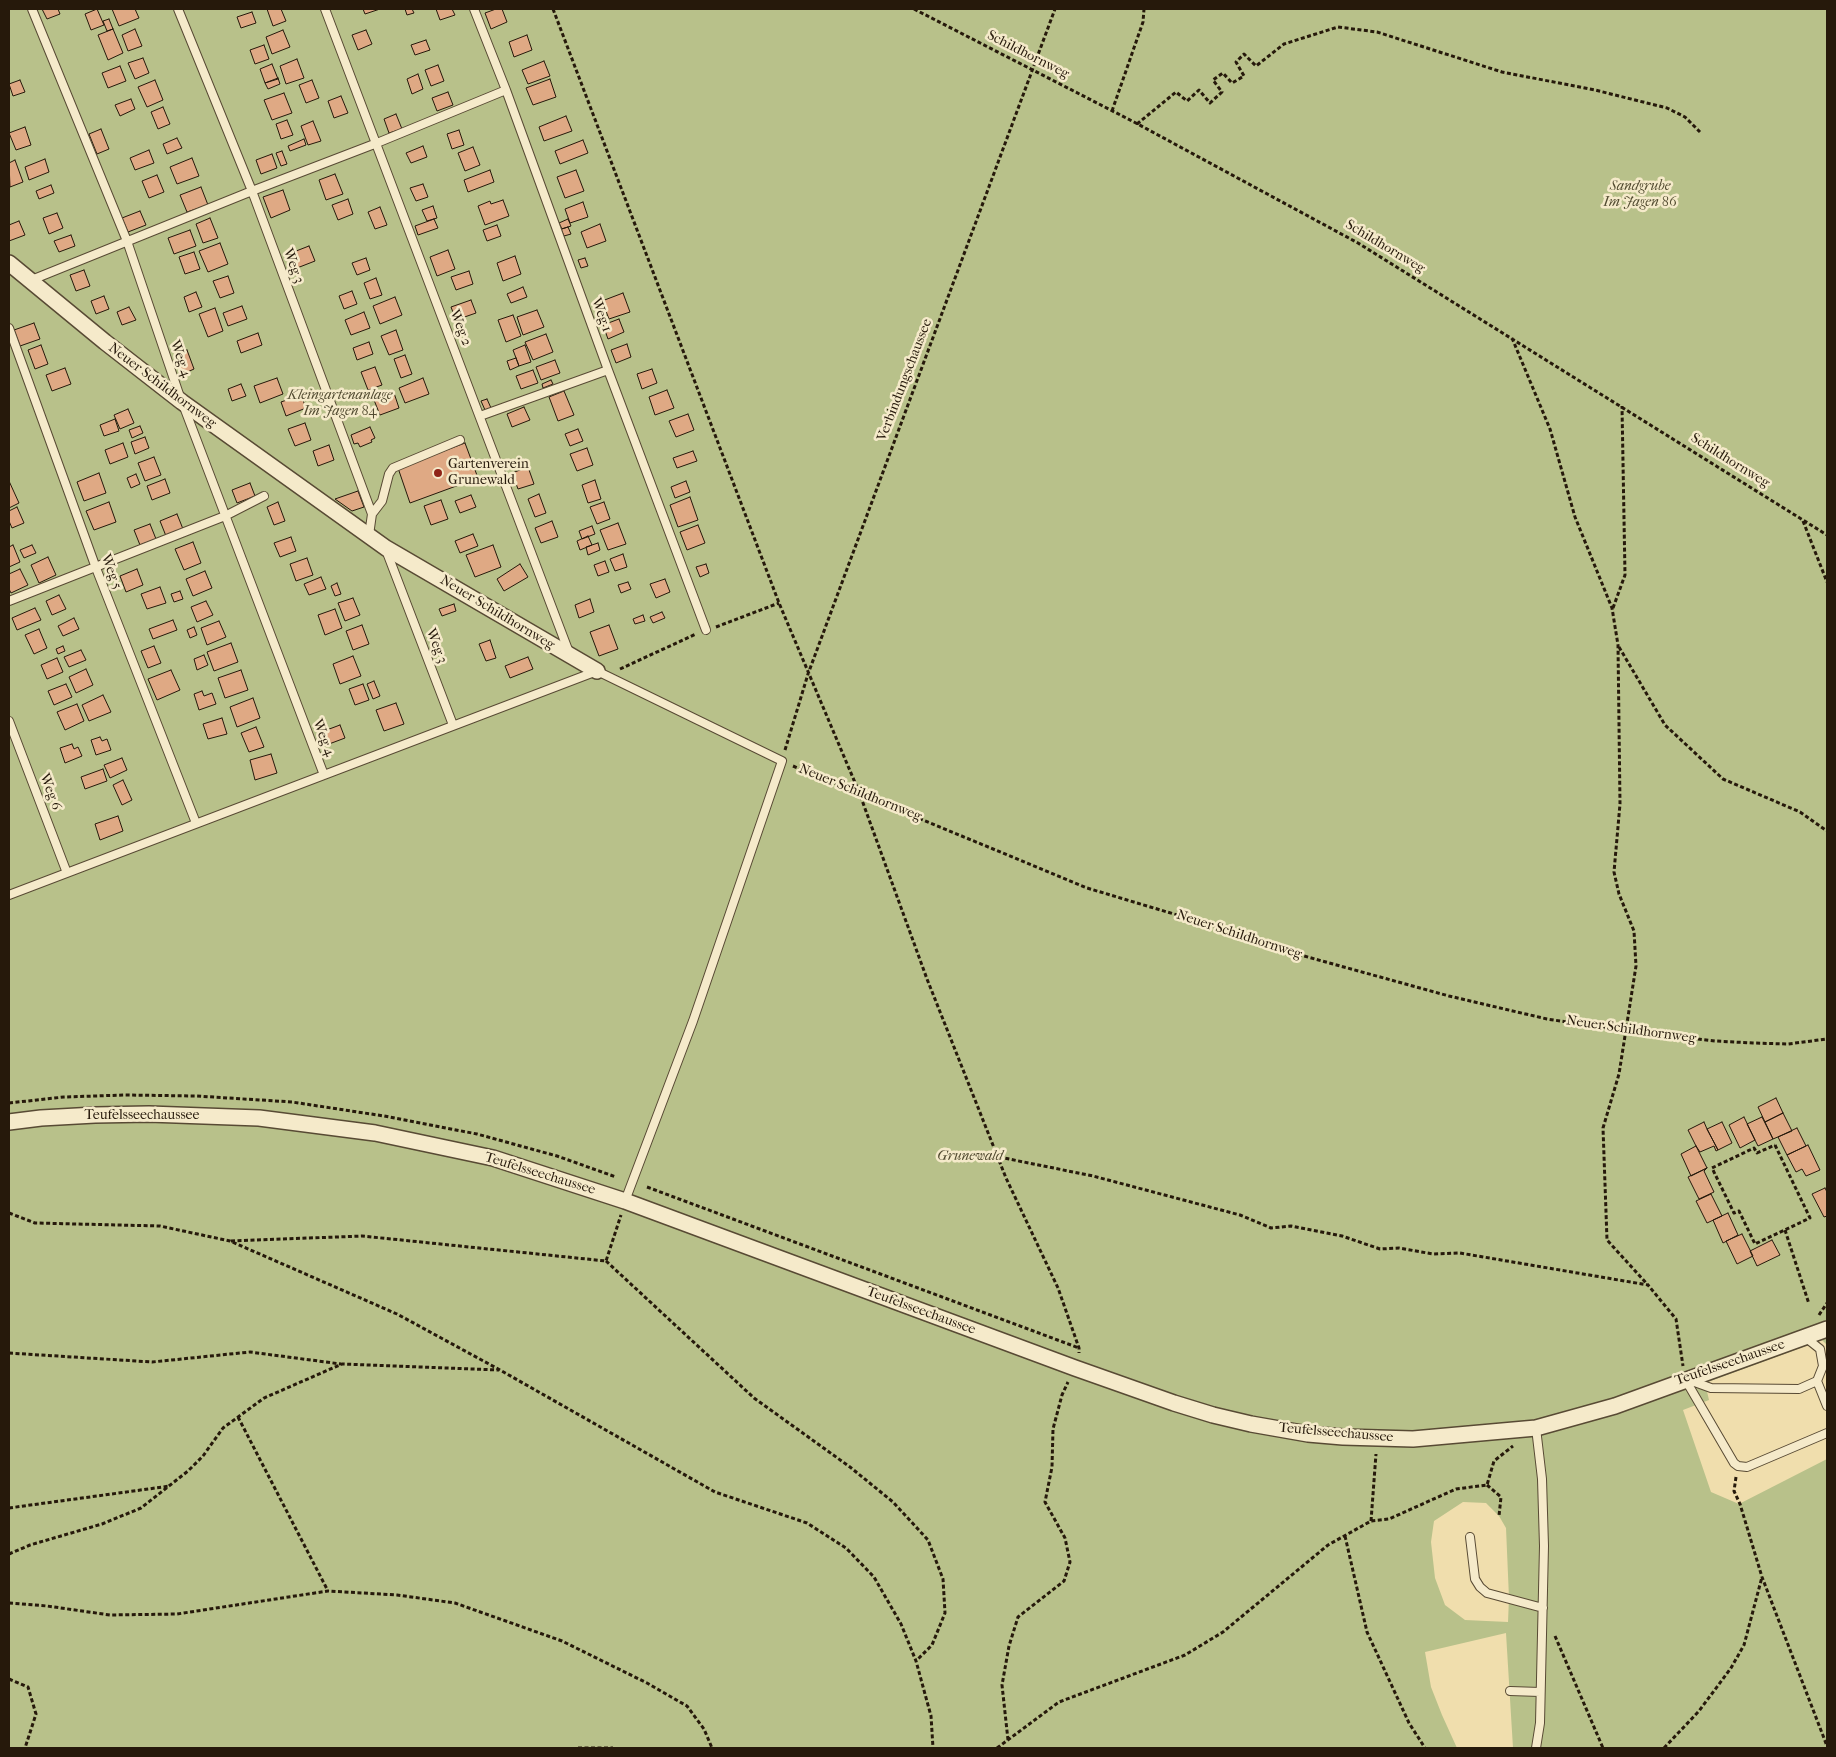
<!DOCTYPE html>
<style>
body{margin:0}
#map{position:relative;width:1836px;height:1757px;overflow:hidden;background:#f0dead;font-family:"IM FELL French Canon",serif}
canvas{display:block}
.frame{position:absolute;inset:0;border:10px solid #26190b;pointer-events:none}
</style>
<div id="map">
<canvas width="1836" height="1757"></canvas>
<div class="frame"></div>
</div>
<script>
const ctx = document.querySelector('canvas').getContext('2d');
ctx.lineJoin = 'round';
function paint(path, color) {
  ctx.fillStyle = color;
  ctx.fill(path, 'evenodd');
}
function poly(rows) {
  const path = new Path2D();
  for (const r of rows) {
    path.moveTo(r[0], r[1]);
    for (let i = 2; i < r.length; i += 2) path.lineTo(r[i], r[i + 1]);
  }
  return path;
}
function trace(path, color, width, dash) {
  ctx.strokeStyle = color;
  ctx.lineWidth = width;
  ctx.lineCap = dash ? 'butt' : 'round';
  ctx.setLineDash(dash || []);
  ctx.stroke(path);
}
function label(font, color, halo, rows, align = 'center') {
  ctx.font = font + ' "IM FELL French Canon",serif';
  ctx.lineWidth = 5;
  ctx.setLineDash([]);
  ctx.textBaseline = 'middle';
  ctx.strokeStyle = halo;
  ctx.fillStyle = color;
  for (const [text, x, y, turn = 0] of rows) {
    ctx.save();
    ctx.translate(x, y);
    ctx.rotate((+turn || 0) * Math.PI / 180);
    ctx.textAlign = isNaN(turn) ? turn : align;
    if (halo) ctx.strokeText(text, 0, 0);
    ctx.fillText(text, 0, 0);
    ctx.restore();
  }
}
const green = poly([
 [9,9,1827,9,1827,1345,1822,1340,1705,1383,1709,1400,1683,1410,1711,1492,1739,1504,1827,1459,1827,1748,1513,1748,1506,1633,1425,1652,1431,1687,1442,1715,1457,1748,9,1748],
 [1463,1502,1486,1503,1499,1516,1506,1528,1509,1598,1508,1622,1465,1620,1445,1605,1435,1578,1431,1542,1434,1521]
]);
const building = poly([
 [42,9,58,9,60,14,47,19,42,9],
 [97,9,104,25,91,30,85,14,97,9],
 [112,9,135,9,139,18,119,26,112,9],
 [267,9,281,9,286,21,273,26,267,9],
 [363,9,380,9,365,14,363,9],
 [405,9,412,9,414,13,407,15,405,9],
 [436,9,452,9,455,15,440,20,436,9],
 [496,9,502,9,507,22,491,29,485,13,496,9],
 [252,12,256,23,241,28,237,17,252,12],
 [109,19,113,29,107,31,103,21,109,19],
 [113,29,123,53,108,60,98,35,113,29],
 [135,29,142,46,128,51,122,35,135,29],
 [283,30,290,47,272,54,266,37,283,30],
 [366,30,372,44,358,50,352,35,366,30],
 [527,35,532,50,514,57,509,42,527,35],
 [426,40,430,50,415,55,411,45,426,40],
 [264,45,269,59,255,64,250,50,264,45],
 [143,58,149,73,135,79,128,63,143,58],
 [297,59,304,78,286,84,280,66,297,59],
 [544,61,550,76,528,84,522,70,544,61],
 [272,64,278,79,265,83,260,69,272,64],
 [438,65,444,81,431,86,425,70,438,65],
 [120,66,126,81,108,88,102,73,120,66],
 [418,74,423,89,412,94,407,79,418,74],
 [278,78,280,84,268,89,265,83,278,78],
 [550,79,556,97,533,105,526,88,550,79],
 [20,80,25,92,13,96,9,84,20,80],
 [155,80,163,100,147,107,138,87,155,80],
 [312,80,319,98,306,103,299,85,312,80],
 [448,92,453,105,437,111,432,98,448,92],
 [284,93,292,113,272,120,264,100,284,93],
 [341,96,348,113,334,118,328,101,341,96],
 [131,99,135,109,120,116,115,105,131,99],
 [163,107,170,124,158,129,151,112,163,107],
 [396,114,402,129,389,133,384,119,396,114],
 [566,116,572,131,544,141,539,127,566,116],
 [287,120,293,135,281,139,276,124,287,120],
 [313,121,321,141,308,145,301,126,313,121],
 [25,127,31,145,16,150,9,133,25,127],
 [101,129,109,149,97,154,89,134,101,129],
 [459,130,464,145,452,149,447,134,459,130],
 [177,138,182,148,167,154,163,144,177,138],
 [304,139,306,145,290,151,288,146,304,139],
 [583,140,588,153,560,164,555,151,583,140],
 [423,146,427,157,411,163,406,153,423,146],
 [473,147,480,165,465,171,458,153,473,147],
 [149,150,154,163,135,170,130,158,149,150],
 [282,151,287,164,281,166,276,153,282,151],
 [272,154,277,168,261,174,256,160,272,154],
 [192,158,199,176,177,184,170,167,192,158],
 [45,159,49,172,29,180,25,167,45,159],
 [15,160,23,182,10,187,9,163,15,160],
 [490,170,494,182,468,192,464,180,490,170],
 [576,170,584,191,565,198,557,177,576,170],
 [335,174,343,194,326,200,319,180,335,174],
 [157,175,164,192,149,198,142,181,157,175],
 [423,184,428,197,416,201,410,188,423,184],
 [51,185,54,193,39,199,36,191,51,185],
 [201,187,208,205,187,212,180,195,201,187],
 [283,190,290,210,271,218,263,197,283,190],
 [348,199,353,214,338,220,332,205,348,199],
 [503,200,509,216,485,225,478,206,490,201,491,204,503,200],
 [583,202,588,217,570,223,565,209,583,202],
 [433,206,437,218,427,221,422,210,433,206],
 [380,207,387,225,375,229,368,212,380,207],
 [140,211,146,225,128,232,122,218,140,211],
 [57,213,63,228,49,234,43,218,57,213],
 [210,218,218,238,203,243,196,224,210,218],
 [434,219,438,228,418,235,415,226,434,219],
 [568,219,571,226,562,229,559,223,568,219],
 [19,221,25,235,9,241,9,225,19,221],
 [600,224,606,241,587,248,581,232,600,224],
 [497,225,501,236,487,241,483,230,497,225],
 [568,227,571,234,564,236,561,229,568,227],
 [190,230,196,246,174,254,168,238,190,230],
 [71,235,75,246,59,252,54,241,71,235],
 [220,243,228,264,208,272,199,251,220,243],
 [309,246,315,261,297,268,291,253,309,246],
 [448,250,455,269,437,276,430,257,448,250],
 [194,252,200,269,185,274,179,257,194,252],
 [515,256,521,274,503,281,497,263,515,256],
 [366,258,370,270,357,275,352,263,366,258],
 [585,258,588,266,581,268,578,260,585,258],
 [84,270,90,286,76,291,70,275,84,270],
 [469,271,473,284,456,290,451,277,469,271],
 [228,276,234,293,220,298,213,281,228,276],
 [376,278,382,295,370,299,364,283,376,278],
 [523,287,527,297,511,303,507,294,523,287],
 [352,291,357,304,344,309,339,296,352,291],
 [196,292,202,307,189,312,184,297,196,292],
 [623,293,630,312,609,319,602,301,623,293],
 [104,296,109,309,96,314,91,301,104,296],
 [395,297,402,315,380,324,373,306,395,297],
 [471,300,476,313,456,320,451,307,471,300],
 [242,306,247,319,228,326,223,313,242,306],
 [129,307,136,320,122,325,117,312,129,307],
 [215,308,223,331,208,337,199,314,215,308],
 [537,310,544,327,523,335,517,317,537,310],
 [364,312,370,328,351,335,345,320,364,312],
 [513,315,521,336,506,342,498,320,513,315],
 [619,319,624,332,608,339,603,325,619,319],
 [34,323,40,339,20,346,14,330,34,323],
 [396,330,403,350,389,355,381,336,396,330],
 [258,333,262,345,241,353,237,341,258,333],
 [546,334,553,352,533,360,525,342,546,334],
 [369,342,373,354,357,360,353,348,369,342],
 [627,344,631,357,616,363,611,350,627,344],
 [41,345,48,364,35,369,28,350,41,345],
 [525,345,531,362,519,366,513,350,525,345],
 [187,350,194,369,183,374,175,354,187,350],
 [405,355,412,374,401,378,394,359,405,355],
 [516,358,519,366,510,370,507,361,516,358],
 [555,360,560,373,541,380,536,367,555,360],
 [375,367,382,385,368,390,361,372,375,367],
 [65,368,71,384,52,391,46,375,65,368],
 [652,369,657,383,642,389,637,374,652,369],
 [533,370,538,383,521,389,516,376,533,370],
 [277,378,283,394,260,403,254,386,277,378],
 [423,378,429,394,405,403,399,388,423,378],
 [551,380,553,384,543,388,542,384,551,380],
 [241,384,246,396,232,401,228,389,241,384],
 [667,390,674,408,655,415,649,397,667,390],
 [564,391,574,415,558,421,549,397,564,391],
 [394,393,399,408,380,415,374,400,394,393],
 [301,395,306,408,286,416,281,402,301,395],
 [487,399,491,408,485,410,481,401,487,399],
 [524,407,530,420,512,427,507,414,524,407],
 [128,409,134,423,120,429,114,415,128,409],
 [688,414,694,430,676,437,669,421,688,414],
 [115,419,119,431,104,436,100,425,115,419],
 [305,423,311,440,295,446,288,429,305,423],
 [140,426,143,433,132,438,129,430,140,426],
 [370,427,375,438,371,440,372,442,360,447,358,443,354,444,351,435,370,427],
 [578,429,583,441,570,446,565,434,578,429],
 [145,437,149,448,135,454,131,442,145,437],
 [123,443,128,457,110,464,105,450,123,443],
 [465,443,478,478,410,503,398,468,465,443],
 [329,445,334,460,318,466,313,451,329,445],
 [587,448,593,465,577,471,570,454,587,448],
 [693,451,697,461,677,468,673,458,693,451],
 [154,457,161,475,145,481,138,463,154,457],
 [528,467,534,484,518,489,512,473,528,467],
 [99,473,106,493,84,501,77,482,99,473],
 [136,474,140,484,131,488,127,478,136,474],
 [165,479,170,493,152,500,147,486,165,479],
 [595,480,601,499,588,503,582,485,595,480],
 [9,481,19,503,9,508,9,481],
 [686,481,690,492,675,498,671,487,686,481],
 [250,483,255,496,237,503,232,490,250,483],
 [358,491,364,507,352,511,335,499,358,491],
 [539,494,546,513,535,517,528,499,539,494],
 [471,495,476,507,460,513,455,501,471,495],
 [690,497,698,520,678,527,670,505,690,497],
 [441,500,448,519,431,525,424,506,441,500],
 [109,502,116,522,94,530,86,511,109,502],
 [278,502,285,521,274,525,267,507,278,502],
 [604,502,610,519,597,524,590,507,604,502],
 [17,507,24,523,12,528,9,521,9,511,17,507],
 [177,514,183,529,166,536,160,521,177,514],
 [552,521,558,537,541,543,535,528,552,521],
 [618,523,626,544,608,550,600,530,618,523],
 [150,524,156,539,140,545,134,530,150,524],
 [698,525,705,543,687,550,680,532,698,525],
 [592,526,595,534,582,539,579,531,592,526],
 [473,534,478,546,460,553,455,541,473,534],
 [588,536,592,545,580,550,577,541,588,536],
 [291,537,296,551,280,557,274,543,291,537],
 [193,542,201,563,184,570,175,549,193,542],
 [598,543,600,550,588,555,586,547,598,543],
 [13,545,20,562,9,567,9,547,13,545],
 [32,545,36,553,24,558,20,550,32,545],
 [493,545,501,567,475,577,466,555,493,545],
 [623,554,627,567,615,571,610,559,623,554],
 [48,557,56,575,39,583,31,565,48,557],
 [307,558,313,575,296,581,290,564,307,558],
 [605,561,609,572,598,576,594,565,605,561],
 [520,564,528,577,504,591,497,579,520,564],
 [706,564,709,573,700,577,696,567,706,564],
 [20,569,28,585,11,593,9,589,9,574,20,569],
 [137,569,143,585,126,592,120,576,137,569],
 [205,571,212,588,193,596,186,579,205,571],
 [321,577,326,589,309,595,304,584,321,577],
 [665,579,670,592,656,598,650,584,665,579],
 [628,582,631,589,621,593,618,585,628,582],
 [337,583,341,594,335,596,331,586,337,583],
 [160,587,166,603,147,609,141,594,160,587],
 [180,591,183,599,174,602,171,594,180,591],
 [59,595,66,609,52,615,46,601,59,595],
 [353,598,360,615,345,621,338,603,353,598],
 [590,599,594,612,579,618,575,605,590,599],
 [206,601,213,615,197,622,191,607,206,601],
 [454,604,456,611,442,616,439,609,454,604],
 [35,608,41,620,17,630,12,618,35,608],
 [335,609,342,628,325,635,318,615,335,609],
 [662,612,665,618,653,623,650,617,662,612],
 [643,615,645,621,635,624,633,619,643,615],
 [74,618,79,629,63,636,58,626,74,618],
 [173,620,177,630,153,639,149,629,173,620],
 [219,621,226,637,207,645,201,628,219,621],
 [362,625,369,644,353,650,346,631,362,625],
 [609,625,618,649,599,656,590,632,609,625],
 [194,627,197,635,190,638,187,630,194,627],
 [39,629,47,648,34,654,25,635,39,629],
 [490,640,496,658,486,661,479,644,490,640],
 [231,643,238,662,214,671,207,652,231,643],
 [63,646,65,651,58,654,56,649,63,646],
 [154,646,161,663,148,668,141,651,154,646],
 [81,650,86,660,69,667,64,657,81,650],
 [204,655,208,665,197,670,194,659,204,655],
 [353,656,361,676,340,684,333,664,353,656],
 [528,657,533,669,510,678,505,666,528,657],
 [57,658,63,672,47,679,41,665,57,658],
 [86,669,93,685,76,693,69,677,86,669],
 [171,670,180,690,157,700,148,679,171,670],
 [241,670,248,690,225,698,218,678,241,670],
 [374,681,380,696,373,699,367,684,374,681],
 [66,684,72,697,54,705,48,691,66,684],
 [363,684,369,700,355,705,349,689,363,684],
 [202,691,204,696,212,693,216,704,199,710,194,694,202,691],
 [103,695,111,712,89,721,82,705,103,695],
 [253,698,260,718,237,727,230,707,253,698],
 [396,703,404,724,384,731,376,710,396,703],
 [77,704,84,721,65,730,57,712,77,704],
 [222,718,227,734,208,739,203,724,222,718],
 [340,725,345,738,329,744,324,731,340,725],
 [256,727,264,747,249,752,241,733,256,727],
 [100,737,102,741,107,739,111,750,96,755,91,740,100,737],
 [72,744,74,749,78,747,82,756,65,763,60,748,72,744],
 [271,754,277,773,255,780,250,760,271,754],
 [122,758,127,770,110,778,104,765,122,758],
 [103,769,107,781,85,789,81,777,103,769],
 [123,780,132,800,122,805,113,785,123,780],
 [118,816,123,831,100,840,95,824,118,816],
 [1776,1098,1783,1113,1765,1122,1758,1107,1776,1098],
 [1783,1113,1792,1131,1773,1139,1765,1122,1783,1113],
 [1744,1117,1755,1140,1740,1148,1729,1125,1744,1117],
 [1762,1117,1773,1139,1758,1146,1747,1124,1762,1117],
 [1704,1122,1707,1129,1718,1150,1716,1151,1714,1146,1700,1152,1696,1146,1688,1130,1704,1122],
 [1722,1122,1732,1143,1718,1150,1707,1129,1722,1122],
 [1797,1128,1806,1146,1787,1155,1778,1137,1797,1128],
 [1808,1145,1820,1170,1806,1176,1802,1169,1796,1172,1787,1155,1808,1145],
 [1696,1146,1707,1168,1691,1176,1681,1154,1696,1146],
 [1707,1168,1704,1171,1714,1192,1699,1199,1688,1177,1707,1168],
 [1825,1188,1827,1192,1827,1216,1824,1217,1812,1194,1825,1188],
 [1711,1194,1722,1216,1707,1223,1696,1201,1711,1194],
 [1728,1213,1738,1235,1723,1243,1713,1220,1728,1213],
 [1742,1234,1753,1256,1737,1264,1726,1241,1742,1234],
 [1772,1240,1780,1255,1757,1266,1750,1251,1772,1240]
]);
const path = poly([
 [553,9,779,603,859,792,927,979,1006,1178,1058,1288,1079,1348,1079,1353],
 [914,9,1134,122,1358,243,1827,535],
 [1112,111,1143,22,1144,9],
 [1137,124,1176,92,1187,101,1199,90,1210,103,1222,92,1213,80,1223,73,1232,83,1244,76,1236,62,1244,54,1256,66,1284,44,1338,27,1377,32,1502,72,1595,90,1667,108,1685,117,1700,132],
 [1512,338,1550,429,1575,517,1612,608,1618,645,1620,804,1614,872,1619,894,1634,931,1636,966,1619,1074,1603,1128,1607,1240,1648,1285],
 [1803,521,1827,582],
 [1613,608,1625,575,1622,406],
 [716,627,779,603],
 [1619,647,1665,725,1723,779,1800,812,1827,831],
 [620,669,696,634],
 [785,750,808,674,1055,9],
 [793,766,1087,888,1224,929,1304,956,1449,996,1547,1019,1626,1031,1715,1041,1753,1043,1788,1044,1827,1039],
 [9,1103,64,1097,125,1095,197,1096,292,1102,384,1116,477,1134,557,1156,616,1177],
 [1775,1145,1810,1218,1755,1244,1739,1211,1734,1213,1712,1168,1754,1148,1757,1153,1775,1145],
 [999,1157,1093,1176,1240,1215,1271,1228,1291,1226,1342,1236,1380,1249,1399,1248,1433,1254,1460,1253,1648,1285,1676,1319,1683,1366],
 [647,1187,1079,1348],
 [9,1213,35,1223,160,1226,230,1241,397,1314,500,1370,715,1492,807,1523,846,1548,874,1577,901,1624,916,1661,931,1716,933,1748],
 [1785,1230,1809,1304],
 [231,1241,362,1236,606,1261,621,1215],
 [606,1261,754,1398,850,1467,893,1502,928,1540,943,1579,945,1613,932,1645,916,1661],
 [1819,1315,1827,1303],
 [9,1353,152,1362,250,1352,341,1364],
 [238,1417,328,1591],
 [1736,1477,1734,1491,1740,1504,1762,1577,1827,1746],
 [1487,1485,1501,1497,1499,1516],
 [9,1508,170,1486],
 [1371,1521,1376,1454],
 [1345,1536,1367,1632,1409,1723,1425,1748],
 [9,1554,30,1545,102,1524,141,1508,188,1471,203,1456,223,1428,264,1398,342,1364,499,1370],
 [9,1603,47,1606,110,1615,177,1614,328,1591,397,1595,455,1603,562,1641,647,1683,687,1706,704,1729,712,1748],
 [1555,1636,1603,1748],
 [9,1679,28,1687,36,1714,25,1748],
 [1008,1740,1002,1685,1009,1646,1018,1617,1064,1581,1070,1562,1065,1538,1045,1502,1052,1467,1053,1429,1062,1395,1068,1382],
 [578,1748,613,1748],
 [997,1748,1059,1702,1185,1655,1223,1632,1328,1545,1371,1521,1389,1519,1456,1489,1487,1485,1494,1461,1513,1446],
 [1664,1748,1699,1711,1731,1668,1744,1645,1762,1577]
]);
const service = poly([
 [32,9,127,241,180,397],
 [178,9,252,191,372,514,369,535],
 [325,9,570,655],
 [474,9,506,90,608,370,706,630],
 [29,281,252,191,377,143,506,90],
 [9,328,96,568,196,823],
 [184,407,324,775],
 [480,416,608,370],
 [372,514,382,501,389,474,393,468,460,440],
 [386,550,453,725],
 [9,601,225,516,264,496],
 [9,721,67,873],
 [9,895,597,671,782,761,693,1021,625,1201],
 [1685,1379,1734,1463,1738,1466,1747,1467,1827,1433],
 [1689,1380,1711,1388,1799,1389,1817,1381,1823,1366,1820,1349,1805,1337],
 [1817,1381,1827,1406],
 [1536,1428,1542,1479,1544,1546,1540,1723,1536,1748],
 [1470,1537,1475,1579,1480,1587,1487,1593,1543,1608],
 [1510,1691,1540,1692]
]);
const minor = poly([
 [9,263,105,342,182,402,386,548,597,671],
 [9,1122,41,1118,95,1115,149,1114,259,1118,375,1133,493,1158,625,1201,1075,1368,1174,1403,1213,1415,1251,1424,1308,1434,1343,1437,1413,1439,1536,1428,1615,1406,1827,1329]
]);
const markers = [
 [438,473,5,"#8f2418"]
];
const streetNames = [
 ["Schildhornweg",1028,55,27],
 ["Schildhornweg",1385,247,31],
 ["Weg 3",293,266,70],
 ["Weg 1",601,315,70],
 ["Weg 2",460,328,69],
 ["Weg 4",180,359,71],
 ["Verbindungschaussee",905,380,-69],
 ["Neuer Schildhornweg",162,386,37],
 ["Schildhornweg",1730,461,32],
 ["Weg 5",111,572,69],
 ["Neuer Schildhornweg",497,613,31],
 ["Weg 3",436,646,69],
 ["Weg 4",323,738,69],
 ["Weg 6",50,792,69],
 ["Neuer Schildhornweg",860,793,22],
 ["Neuer Schildhornweg",1239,935,18],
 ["Neuer Schildhornweg",1631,1030,8],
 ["Teufelsseechaussee",142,1116],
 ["Teufelsseechaussee",540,1174,17],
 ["Teufelsseechaussee",921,1311,20],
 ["Teufelsseechaussee",1730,1363,-19],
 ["Teufelsseechaussee",1336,1433,5]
];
const parkNames = [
 ["Sandgrube",1640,187],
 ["Im Jagen 86",1640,203],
 ["Kleingartenanlage",340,396],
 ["Im Jagen 84",340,412],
 ["Grunewald",970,1157]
];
const poiNames = [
 ["Gartenverein",448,465],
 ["Grunewald",448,481]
];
paint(green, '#b8c18a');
paint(building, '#dfa984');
trace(building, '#26190b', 1);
trace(service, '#584a34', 10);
trace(minor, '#584a34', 18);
trace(path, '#26190b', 3, [4, 2.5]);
trace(service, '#f5eaca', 8);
trace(minor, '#f5eaca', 15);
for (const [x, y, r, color] of markers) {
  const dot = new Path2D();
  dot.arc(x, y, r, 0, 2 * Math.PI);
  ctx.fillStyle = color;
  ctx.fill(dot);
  trace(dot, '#f5eaca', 2);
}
label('14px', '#26190b', '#f5eaca', streetNames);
label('italic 14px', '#524b31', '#f5eaca', parkNames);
label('14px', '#26190b', '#f5eaca', poiNames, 'left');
</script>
